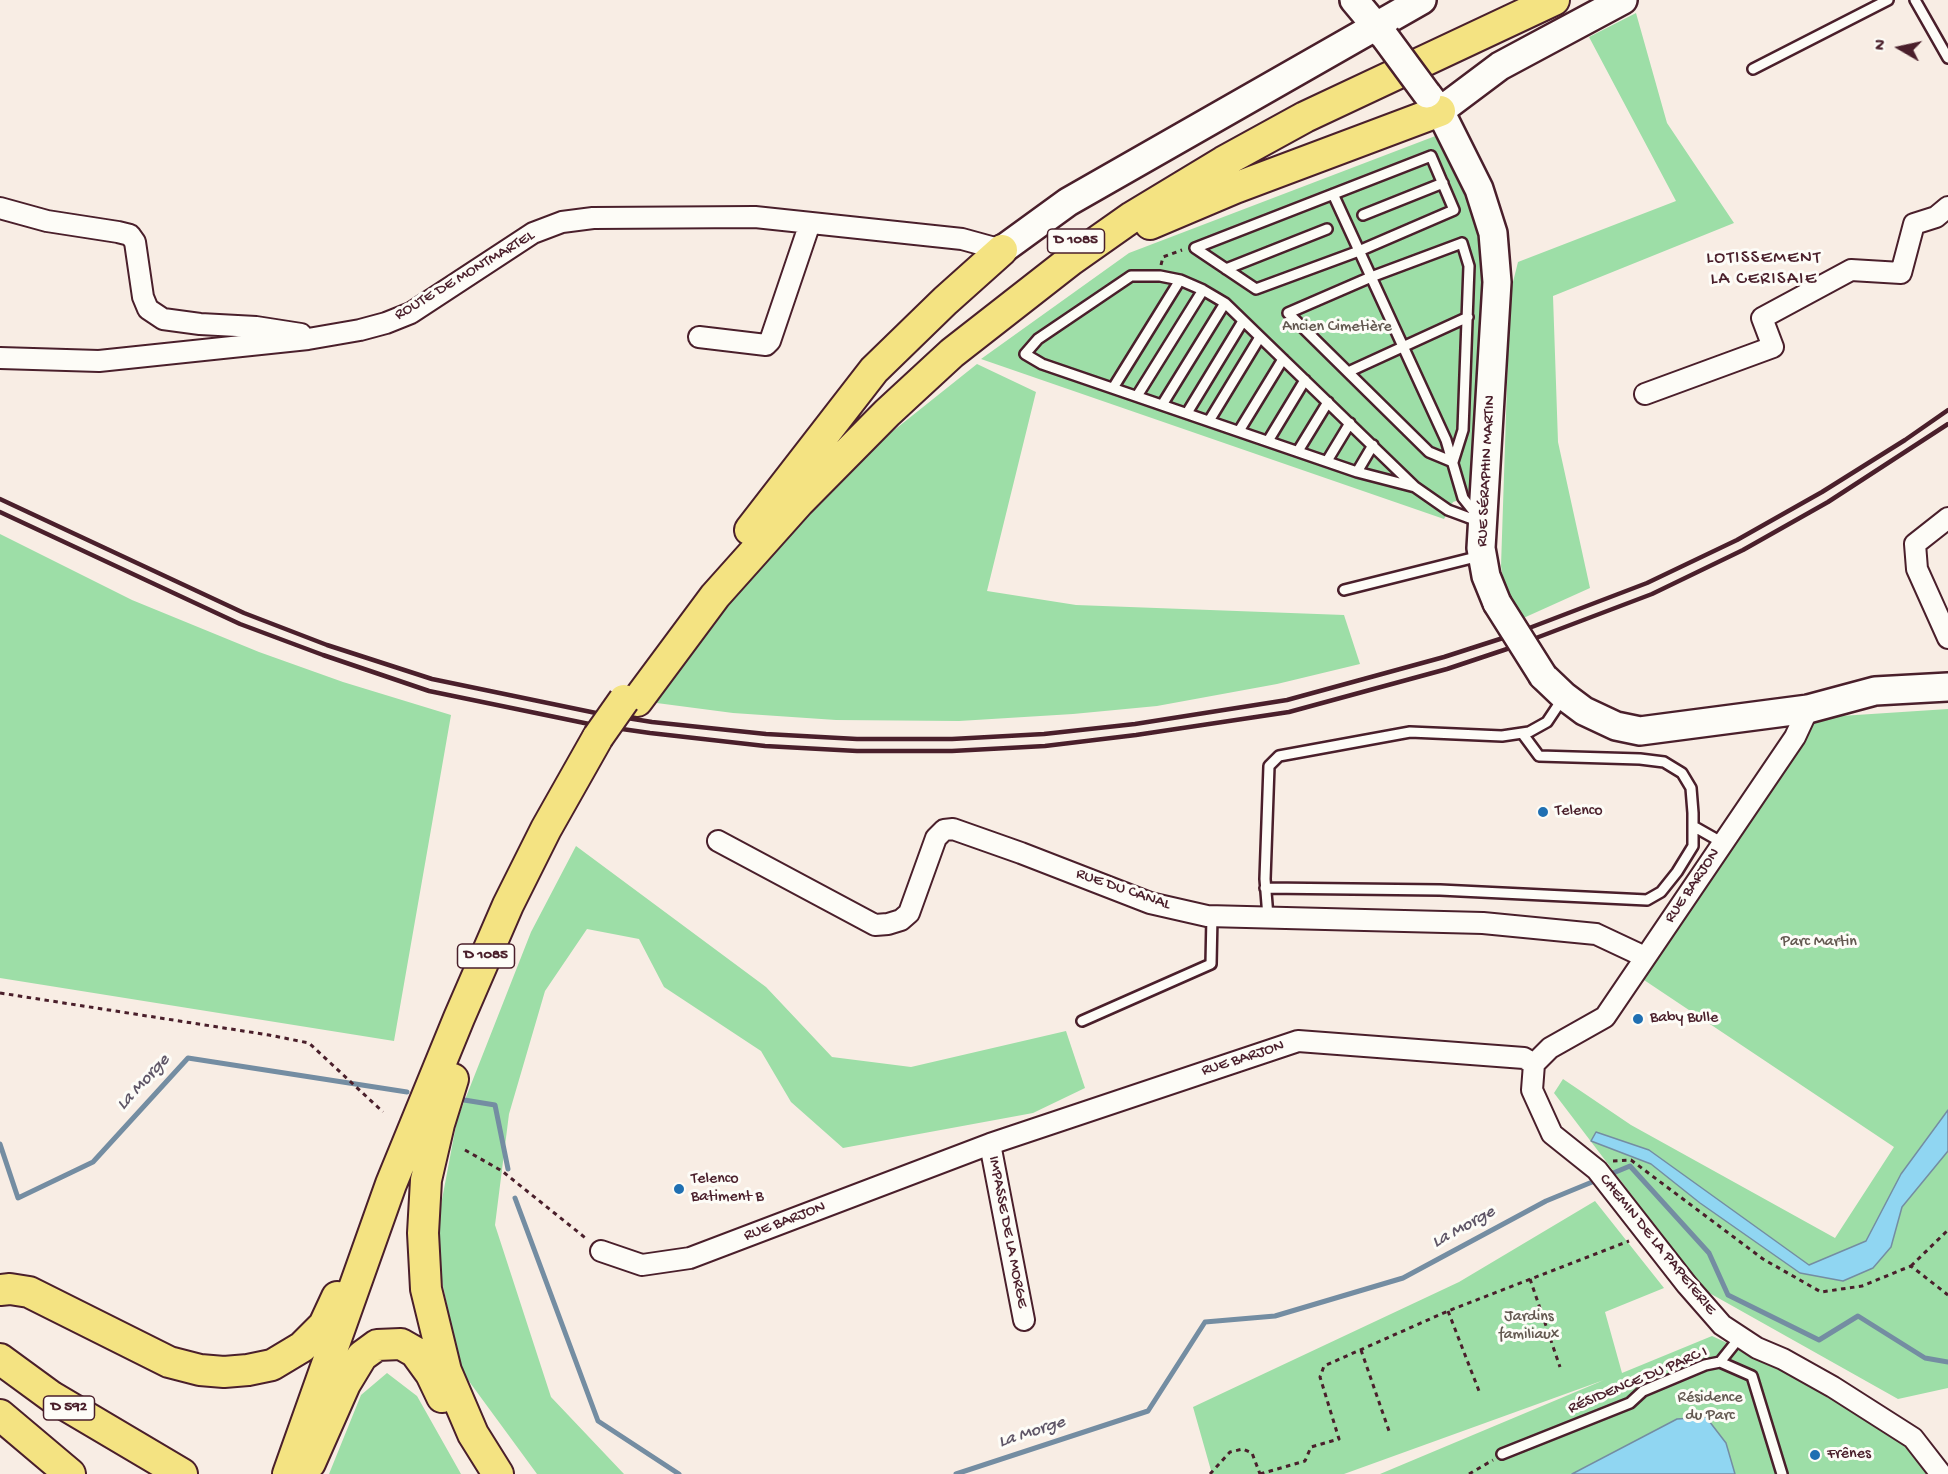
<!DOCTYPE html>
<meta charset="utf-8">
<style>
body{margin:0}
#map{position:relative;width:1948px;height:1474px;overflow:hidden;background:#f8ede4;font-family:"Gochi Hand",sans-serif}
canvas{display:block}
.north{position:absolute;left:1870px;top:18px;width:60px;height:60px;-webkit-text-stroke:4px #fdfcf7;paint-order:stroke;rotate:279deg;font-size:16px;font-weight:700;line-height:24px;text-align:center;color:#4a1f2b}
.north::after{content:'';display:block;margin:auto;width:21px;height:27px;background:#4a1f2b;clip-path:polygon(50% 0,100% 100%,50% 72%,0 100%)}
</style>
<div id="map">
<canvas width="1948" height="1474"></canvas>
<div class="north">N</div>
</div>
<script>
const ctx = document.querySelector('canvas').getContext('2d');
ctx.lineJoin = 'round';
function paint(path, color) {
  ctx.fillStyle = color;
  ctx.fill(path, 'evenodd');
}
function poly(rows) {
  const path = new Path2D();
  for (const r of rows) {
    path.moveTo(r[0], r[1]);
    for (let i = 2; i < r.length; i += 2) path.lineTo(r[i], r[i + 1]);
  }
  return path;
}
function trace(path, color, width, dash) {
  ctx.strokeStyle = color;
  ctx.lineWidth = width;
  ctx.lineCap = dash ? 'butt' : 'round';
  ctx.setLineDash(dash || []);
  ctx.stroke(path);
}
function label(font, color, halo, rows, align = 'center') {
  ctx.font = font + ' "Gochi Hand",sans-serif';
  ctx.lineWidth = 6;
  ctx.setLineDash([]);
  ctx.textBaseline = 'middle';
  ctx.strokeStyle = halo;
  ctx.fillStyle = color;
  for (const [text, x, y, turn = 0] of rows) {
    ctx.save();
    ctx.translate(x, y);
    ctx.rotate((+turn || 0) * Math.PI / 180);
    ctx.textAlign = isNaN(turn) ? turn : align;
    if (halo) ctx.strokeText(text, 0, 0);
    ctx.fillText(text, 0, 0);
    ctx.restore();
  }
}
const green = poly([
 [1636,13,1667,123,1734,223,1553,296,1558,442,1590,588,1519,620,1507,602,1501,566,1510,294,1518,262,1676,201,1589,37],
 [1438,135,1463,185,1477,219,1486,268,1473,495,1453,502,1444,519,981,359,1129,253],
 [977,364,1036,392,987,591,1076,605,1344,615,1360,664,1277,684,1157,706,1073,714,959,721,836,720,733,713,649,702,698,638,834,478],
 [0,534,132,600,259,652,343,682,451,715,394,1041,0,978],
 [1948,709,1948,1388,1898,1399,1704,1290,1554,1093,1563,1079,1631,1125,1835,1238,1894,1147,1644,980,1810,718],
 [576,846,766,987,832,1057,911,1067,1066,1031,1085,1088,1033,1113,843,1148,791,1102,761,1051,664,987,639,939,587,929,545,991,509,1114,495,1225,551,1397,624,1474,537,1474,460,1369,434,1242,457,1120,531,932],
 [1595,1201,1664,1288,1605,1312,1622,1373,1712,1336,1818,1385,1909,1449,1931,1474,1380,1474,1604,1380,1344,1474,1212,1474,1193,1407,1459,1282],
 [387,1373,417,1396,461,1474,329,1474,361,1395]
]);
const water = poly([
 [1948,1110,1948,1151,1902,1207,1891,1247,1873,1268,1843,1281,1800,1273,1700,1203,1651,1164,1591,1141,1596,1132,1649,1150,1809,1265,1866,1241,1901,1174,1948,1110],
 [1706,1417,1726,1443,1735,1474,1572,1474,1677,1419,1706,1417]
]);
const stream = poly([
 [458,1099,495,1105,508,1169],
 [0,1144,18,1198,93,1162,188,1058,407,1092],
 [1606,1176,1630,1166,1709,1253,1728,1295,1819,1340,1858,1316,1925,1358,1948,1362],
 [515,1198,598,1421,679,1474],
 [956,1474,1148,1411,1205,1322,1275,1316,1403,1278,1546,1201,1597,1180]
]);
const path = poly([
 [1161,265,1163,257,1182,250],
 [0,993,269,1035,309,1043,383,1112],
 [465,1150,502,1171,588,1240],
 [1613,1161,1631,1160,1763,1259,1821,1292,1862,1286,1911,1266,1948,1295],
 [1911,1266,1948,1230],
 [1530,1279,1560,1367],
 [1448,1311,1479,1391],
 [1361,1350,1389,1431],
 [1210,1474,1230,1452,1243,1449,1252,1453,1260,1474],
 [1260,1474,1305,1461,1311,1447,1339,1439,1320,1377,1324,1366,1448,1311,1629,1241],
 [1469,1474,1493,1460]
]);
const lane = poly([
 [1915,0,1948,58],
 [1753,69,1888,0],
 [1431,156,1454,210,1359,251,1256,289,1195,248,1431,156],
 [1333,194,1446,440,1463,498,1483,523,1448,510,1415,487,1357,472,1042,364,1025,354,1038,339,1131,276,1160,276,1180,280,1203,290,1225,303,1415,487],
 [1363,215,1443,183],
 [1462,243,1469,266,1463,430,1453,462,1429,452,1288,313,1371,277,1462,243],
 [1226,269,1327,229],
 [1348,372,1468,317],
 [1113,388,1180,280],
 [1137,396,1203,290],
 [1162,405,1225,303],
 [1187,413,1243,321],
 [1209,421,1260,337],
 [1239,431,1283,359],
 [1268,441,1305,380],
 [1298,451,1328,402],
 [1327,461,1350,423],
 [1357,472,1373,445],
 [1344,590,1480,556],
 [1693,826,1723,843],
 [1265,888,1440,890,1647,900,1661,892,1677,872,1693,846,1693,813,1691,788,1682,773,1664,762,1640,759,1539,756,1522,733],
 [1268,917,1265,879,1269,766,1279,756,1410,732,1502,736,1529,732,1547,722,1563,698],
 [1082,1021,1211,964,1212,916],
 [1740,1337,1720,1362,1752,1376,1782,1474],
 [1502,1454,1630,1403,1643,1391,1705,1365,1720,1362]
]);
const street = poly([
 [0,208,47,221,118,232,130,235,135,242,143,297,148,309,163,319,200,324,256,327,301,334],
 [699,337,766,345,770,341,810,223],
 [0,358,99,361,308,339,360,330,386,323,411,313,533,233,562,222,593,218,755,217,962,239,1002,250],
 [1645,394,1773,347,1762,318,1851,270,1901,273,1914,224,1936,217,1948,207],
 [1948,518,1915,544,1917,569,1948,638],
 [718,841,875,925,888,924,901,920,909,913,936,838,944,830,953,829,1021,853,1150,903,1207,916,1483,923,1596,934,1645,957],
 [1534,1064,1532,1090,1552,1134,1597,1170,1687,1285,1722,1325,1757,1348,1783,1359,1833,1387,1913,1438,1941,1474],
 [1534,1064,1550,1048,1605,1017,1795,737,1808,709],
 [990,1144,1024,1320],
 [601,1251,642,1265,690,1258,990,1144,1298,1041,1524,1058,1534,1064]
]);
const secondary = poly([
 [1354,0,1385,37],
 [1428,95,1440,111,1479,189,1493,233,1497,282,1481,548,1486,576,1497,603],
 [1440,111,1500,66,1623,0],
 [1002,250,1068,202,1422,0],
 [1543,676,1564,696,1584,711,1616,726,1640,731,1808,709,1875,691,1948,687]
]);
const primary = poly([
 [1150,224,1235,188,1440,111],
 [750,530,874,370,945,301,1002,250],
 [637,701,715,596,799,502,887,413,952,353,1071,260,1132,217,1223,162,1305,117,1554,0],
 [453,1079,439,1124,426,1180,423,1233,426,1289,446,1371,473,1434,498,1474],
 [0,1290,10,1289,29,1292,169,1362,200,1370,224,1372,248,1370,272,1365,302,1347,324,1325,337,1297],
 [0,1359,52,1397,182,1474],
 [0,1415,70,1474],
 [310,1463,345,1384,362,1356,377,1345,401,1344,415,1352,431,1374,442,1397],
 [288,1474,391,1184,459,1018,508,905,546,829,598,737]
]);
const rail = poly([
 [0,499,244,613,327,645,432,679,596,713,652,722,766,734,857,739,952,739,1044,734,1135,724,1287,700,1444,657,1503,638,1647,583,1737,540,1822,492,1905,440,1948,410],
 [0,512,240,624,323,655,429,691,594,725,650,733,765,746,857,751,952,751,1045,746,1136,735,1289,712,1447,669,1507,649,1652,594,1743,550,1828,502,1948,424]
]);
const secondaryBridge = poly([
 [1385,37,1427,94],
 [1497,603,1543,676]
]);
const primaryBridge = poly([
 [598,737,624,700]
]);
const markers = [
 [1543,812,6,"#1f6fb2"],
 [1638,1019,6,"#1f6fb2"],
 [679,1189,6,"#1f6fb2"],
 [1815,1455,6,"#1f6fb2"]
];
const shields = [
 [1076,241,57],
 [486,956,57],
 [69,1408,51]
];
const shieldNames = [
 ["D 1085",1076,241],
 ["D 1085",486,956],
 ["D 592",69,1408]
];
const streetNames = [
 ["ROUTE DE MONTMARTEL",465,276,-31],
 ["RUE SÉRAPHIN MARTIN",1487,471,-87],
 ["RUE BARJON",1693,886,-56],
 ["RUE DU CANAL",1123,890,19],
 ["RUE BARJON",1243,1059,-18],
 ["RUE BARJON",785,1222,-21],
 ["IMPASSE DE LA MORGE",1007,1232,79],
 ["CHEMIN DE LA PAPETERIE",1657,1245,51],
 ["RÉSIDENCE DU PARC I",1638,1381,-23]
];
const parkNames = [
 ["Ancien Cimetière",1337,328],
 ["Parc Martin",1819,943],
 ["Jardins",1529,1318],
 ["familiaux",1529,1336],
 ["Résidence",1710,1399],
 ["du Parc",1710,1417]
];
const poiNames = [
 ["Telenco",1555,812],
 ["Baby Bulle",1650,1019],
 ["Telenco",691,1180],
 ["Batiment B",691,1198],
 ["Frênes",1827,1455]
];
const neighbourhoodNames = [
 ["LOTISSEMENT",1764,259],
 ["LA CERISAIE",1764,280]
];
const waterNames = [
 ["La Morge",144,1083,-47],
 ["La Morge",1464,1228,-29],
 ["La Morge",1032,1433,-18]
];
paint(green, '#9ddea7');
paint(water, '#90d6f2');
trace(water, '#748da2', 1.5);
trace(stream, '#748da2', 5);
trace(lane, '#4a1f2b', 14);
trace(street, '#4a1f2b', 24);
trace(secondary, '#4a1f2b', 32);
trace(primary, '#4a1f2b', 34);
trace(path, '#4a1f2b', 3, [4.5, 4.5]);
trace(lane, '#fdfcf7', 9);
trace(street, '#fdfcf7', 20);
trace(secondary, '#fdfcf7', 27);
trace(primary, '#f4e382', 30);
trace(rail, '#4a1f2b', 4.5);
trace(secondaryBridge, '#4a1f2b', 32, []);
trace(primaryBridge, '#4a1f2b', 34, []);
trace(secondaryBridge, '#fdfcf7', 27);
trace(primaryBridge, '#f4e382', 30);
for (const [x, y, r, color] of markers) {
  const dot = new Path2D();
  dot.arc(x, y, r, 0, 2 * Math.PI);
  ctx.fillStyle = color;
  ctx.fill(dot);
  trace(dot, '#fdfcf7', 2);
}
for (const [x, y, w] of shields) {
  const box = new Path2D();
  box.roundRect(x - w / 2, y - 12, w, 24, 4.5);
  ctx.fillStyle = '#fdfcf7';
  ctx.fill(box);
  trace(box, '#4a1f2b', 1.5);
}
label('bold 15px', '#4a1f2b', null, shieldNames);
label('16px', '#4a1f2b', '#fdfcf7', streetNames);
label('16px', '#635850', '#fdfcf7', parkNames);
label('16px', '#4a1f2b', '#fdfcf7', poiNames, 'left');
ctx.letterSpacing = '1.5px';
label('18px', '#4a1f2b', '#fdfcf7', neighbourhoodNames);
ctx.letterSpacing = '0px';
label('italic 18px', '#5f5667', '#fdfcf7', waterNames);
</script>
